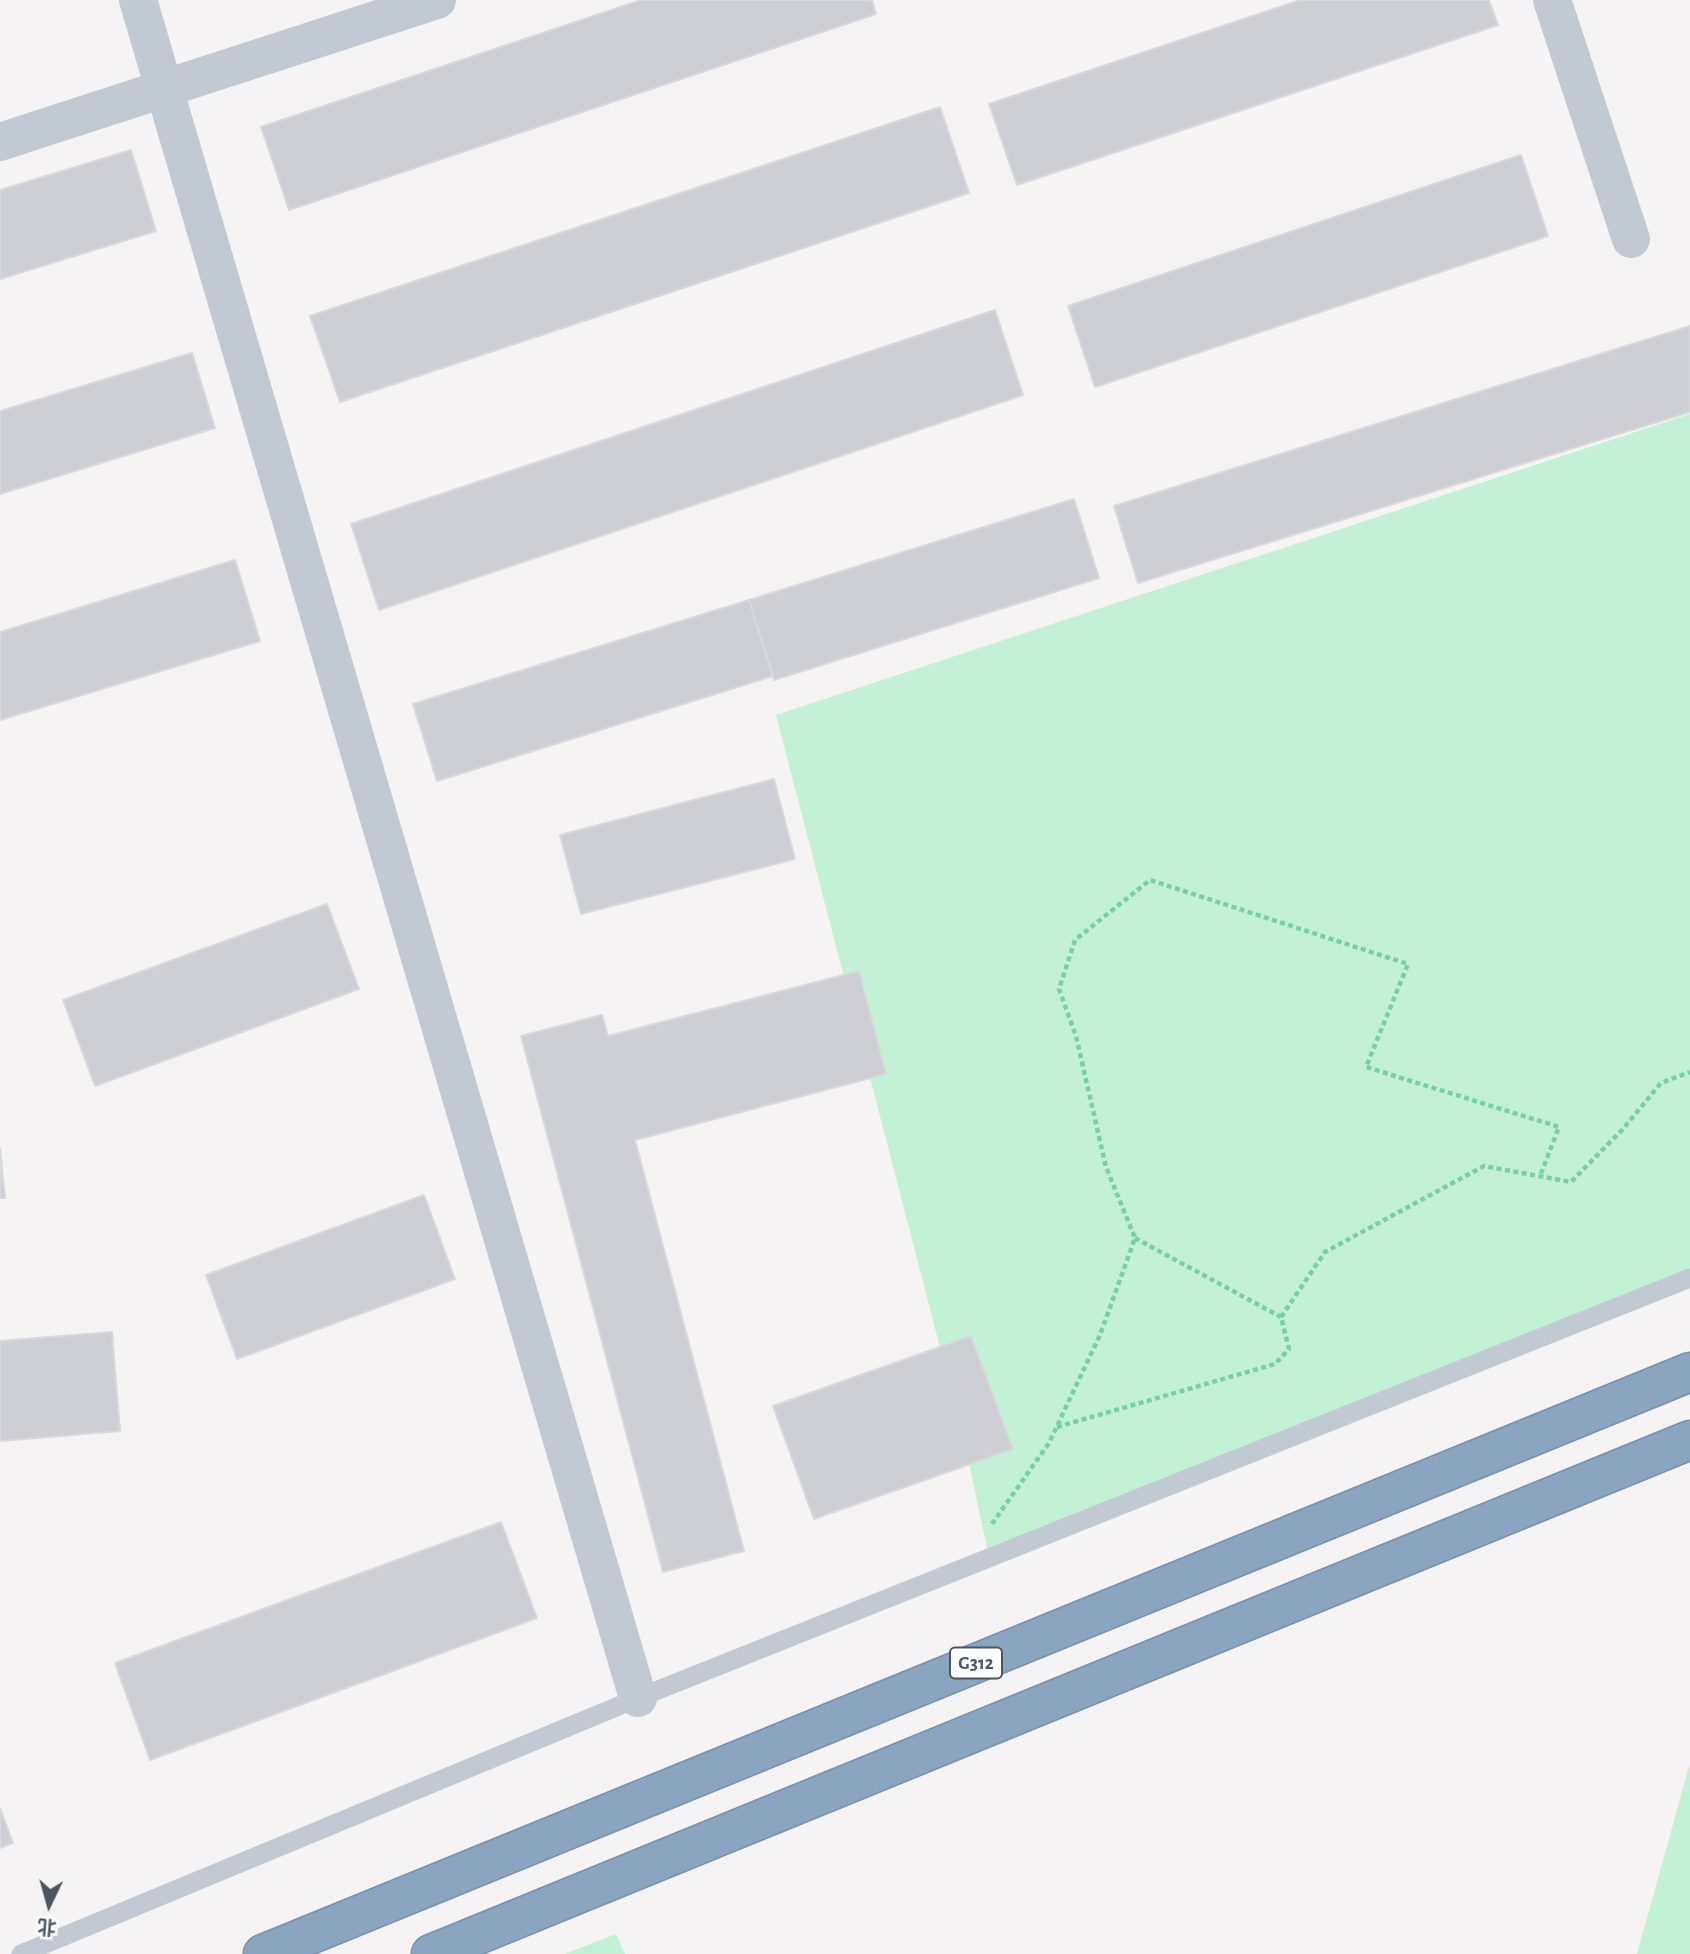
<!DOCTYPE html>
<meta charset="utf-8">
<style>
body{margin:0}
#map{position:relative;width:1690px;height:1954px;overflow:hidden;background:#f5f3f3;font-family:"Alegreya Sans","Noto Sans SC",sans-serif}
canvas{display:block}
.north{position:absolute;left:14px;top:1870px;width:70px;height:70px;-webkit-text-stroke:5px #fff;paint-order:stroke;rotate:185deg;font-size:19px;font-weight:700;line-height:28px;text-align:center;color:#4a5661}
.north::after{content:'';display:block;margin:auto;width:24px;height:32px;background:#4a5661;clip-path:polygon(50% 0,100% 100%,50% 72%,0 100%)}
</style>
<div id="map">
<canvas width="1690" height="1954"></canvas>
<div class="north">北</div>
</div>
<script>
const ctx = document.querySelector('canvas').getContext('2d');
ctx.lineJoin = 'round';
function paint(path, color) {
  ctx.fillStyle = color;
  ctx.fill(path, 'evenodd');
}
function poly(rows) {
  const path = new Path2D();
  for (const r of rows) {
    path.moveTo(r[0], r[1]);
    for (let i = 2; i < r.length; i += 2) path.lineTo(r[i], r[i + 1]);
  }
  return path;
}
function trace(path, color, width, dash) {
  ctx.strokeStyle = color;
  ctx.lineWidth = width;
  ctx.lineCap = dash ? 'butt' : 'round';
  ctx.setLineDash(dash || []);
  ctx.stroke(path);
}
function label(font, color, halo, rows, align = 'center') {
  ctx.font = font + ' "Alegreya Sans",sans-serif';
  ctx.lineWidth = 5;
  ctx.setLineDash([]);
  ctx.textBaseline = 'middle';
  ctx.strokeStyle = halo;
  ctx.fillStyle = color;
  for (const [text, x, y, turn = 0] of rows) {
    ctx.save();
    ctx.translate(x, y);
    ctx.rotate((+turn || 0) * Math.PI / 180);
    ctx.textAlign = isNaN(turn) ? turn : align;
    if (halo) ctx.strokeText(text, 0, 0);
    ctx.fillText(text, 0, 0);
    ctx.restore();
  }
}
const green = poly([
 [1690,414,1690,1283,990,1562,964,1440,776,715],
 [1690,1763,1690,1954,1637,1954],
 [616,1934,625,1954,565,1954]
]);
const building = poly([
 [641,0,872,0,876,14,289,210,261,127,641,0],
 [1300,0,1489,0,1498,25,1017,185,989,104,1300,0],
 [940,107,969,193,340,402,310,316,940,107],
 [131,150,156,231,0,279,0,190,131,150],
 [1521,155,1548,236,1095,387,1068,306,1521,155],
 [995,310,1023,395,379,610,351,524,995,310],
 [1690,326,1690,412,1138,583,1114,506,1690,326],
 [192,353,215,428,0,494,0,411,192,353],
 [1074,499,1099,578,774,680,749,600,1074,499],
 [235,560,260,641,0,720,0,632,235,560],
 [749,600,773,676,437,781,413,704,749,600],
 [774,779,795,859,581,914,560,835,774,779],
 [327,904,359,989,95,1086,63,1000,327,904],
 [859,971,886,1074,635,1140,744,1551,663,1572,521,1036,602,1015,608,1036,859,971],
 [0,1148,5,1198,0,1198,0,1148],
 [424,1195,455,1279,237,1359,206,1275,424,1195],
 [112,1332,120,1431,0,1441,0,1341,112,1332],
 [971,1336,1013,1449,814,1519,773,1406,971,1336],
 [501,1522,537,1618,150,1760,115,1663,501,1522],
 [0,1808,13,1843,0,1848,0,1808]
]);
const path = poly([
 [1135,1238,1281,1317],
 [1057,1427,1275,1364,1289,1349,1281,1317,1325,1252,1484,1166,1571,1182,1622,1130,1661,1083,1690,1072],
 [992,1524,1049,1443,1100,1335,1135,1238,1106,1167,1076,1036,1059,989,1075,940,1150,880,1408,964,1366,1067,1559,1127,1540,1176]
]);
const lane = poly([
 [21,1954,638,1698,1690,1278]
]);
const street = poly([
 [138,0,638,1698],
 [1552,0,1631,239],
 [0,142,437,0]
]);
const highway = poly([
 [263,1954,1690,1372],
 [431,1954,1690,1440]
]);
const shields = [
 [976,1663,52]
];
const shieldNames = [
 ["G312",976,1663]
];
paint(green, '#c3f1d5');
paint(building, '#cdcfd5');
trace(building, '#d7d9de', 2);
trace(highway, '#7690ad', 41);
trace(path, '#7ad0a6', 4.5, [5, 3.5]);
trace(lane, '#c1cad2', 19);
trace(street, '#c1cad2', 38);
trace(highway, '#8ba5c1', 38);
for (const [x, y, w] of shields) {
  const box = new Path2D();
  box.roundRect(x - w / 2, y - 15.5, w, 31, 5);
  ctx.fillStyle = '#fff';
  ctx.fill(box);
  trace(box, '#4a5661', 2);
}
label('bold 19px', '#4a5661', null, shieldNames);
</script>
